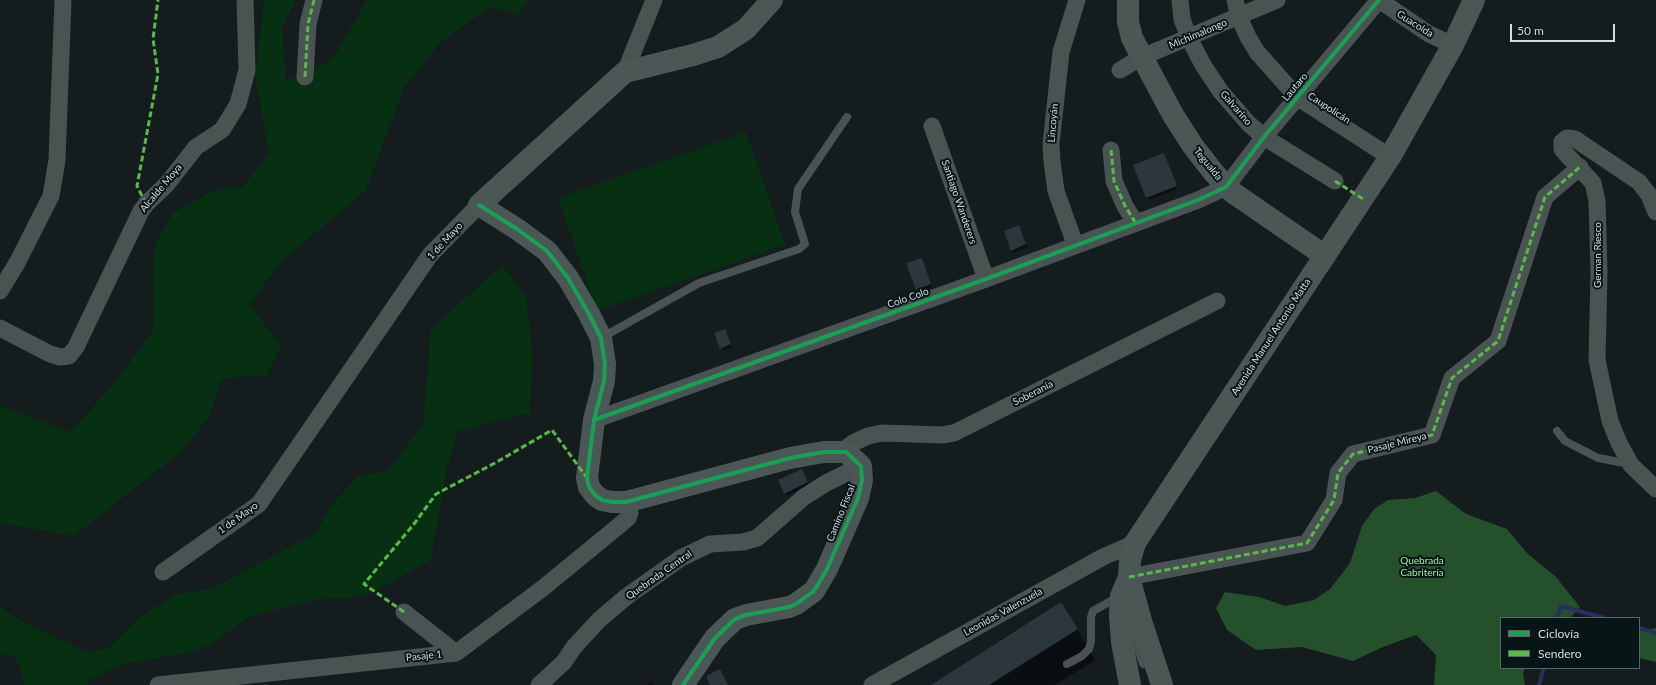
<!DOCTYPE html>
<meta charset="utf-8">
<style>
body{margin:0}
#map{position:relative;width:1656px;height:685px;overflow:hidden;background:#141c1e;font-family:Lato,sans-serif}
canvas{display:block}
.legend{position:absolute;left:1500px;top:617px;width:140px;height:52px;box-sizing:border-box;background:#081517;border:1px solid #5a6567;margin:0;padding:5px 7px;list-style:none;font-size:12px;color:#d4ddde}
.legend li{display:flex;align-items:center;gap:8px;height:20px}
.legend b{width:20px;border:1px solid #5a6567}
.scale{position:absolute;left:1510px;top:24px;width:105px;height:18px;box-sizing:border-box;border:2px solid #d4ddde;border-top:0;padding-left:5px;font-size:12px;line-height:14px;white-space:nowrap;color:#d4ddde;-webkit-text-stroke:3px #081517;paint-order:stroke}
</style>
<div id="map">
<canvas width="1656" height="685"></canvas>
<ul class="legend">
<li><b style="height:5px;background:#1a9f57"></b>Ciclovía</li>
<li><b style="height:5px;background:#58b947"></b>Sendero</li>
</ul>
<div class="scale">50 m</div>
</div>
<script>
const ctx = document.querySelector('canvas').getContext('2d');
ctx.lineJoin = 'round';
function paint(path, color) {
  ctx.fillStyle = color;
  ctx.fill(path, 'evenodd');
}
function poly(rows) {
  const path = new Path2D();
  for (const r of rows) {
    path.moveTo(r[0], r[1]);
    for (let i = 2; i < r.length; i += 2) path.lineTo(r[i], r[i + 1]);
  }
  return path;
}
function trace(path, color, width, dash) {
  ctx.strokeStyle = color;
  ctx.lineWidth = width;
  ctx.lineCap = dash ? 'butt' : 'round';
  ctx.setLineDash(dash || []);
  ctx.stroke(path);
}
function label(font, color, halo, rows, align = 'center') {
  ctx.font = font + ' Lato,sans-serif';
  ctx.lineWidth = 4;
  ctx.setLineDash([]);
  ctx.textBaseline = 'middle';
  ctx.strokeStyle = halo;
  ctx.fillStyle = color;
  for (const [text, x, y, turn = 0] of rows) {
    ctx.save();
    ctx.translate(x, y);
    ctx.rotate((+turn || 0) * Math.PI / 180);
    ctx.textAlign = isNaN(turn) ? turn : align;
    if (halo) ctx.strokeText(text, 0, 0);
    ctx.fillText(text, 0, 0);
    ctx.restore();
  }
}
const green = poly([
 [264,0,296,0,282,27,286,81,333,59,367,0,528,0,519,14,490,7,441,42,404,88,366,190,281,262,250,304,281,347,267,376,222,378,209,417,182,451,74,536,0,523,0,406,71,432,120,376,153,330,154,246,173,213,217,189,242,188,269,153,255,76],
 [746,132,785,245,597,311,558,198],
 [502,265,526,296,533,357,530,413,457,432,446,472,431,560,373,592,352,598,319,599,266,612,246,619,211,644,188,653,122,664,88,681,88,685,25,685,16,658,0,654,0,607,18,619,89,653,109,647,142,615,176,595,212,588,315,534,333,503,358,477,388,471,423,424,431,329]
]);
const forest = poly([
 [1436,491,1466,514,1507,529,1527,553,1556,577,1580,607,1570,618,1501,618,1501,668,1526,668,1523,672,1525,685,1434,685,1436,655,1416,635,1383,647,1353,661,1302,647,1256,650,1227,630,1216,608,1225,592,1259,597,1285,606,1314,600,1330,589,1350,563,1362,526,1374,509,1388,500,1415,498],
 [1656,628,1656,662,1639,658,1639,630,1644,631]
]);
const shadow = poly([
 [1165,156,1177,189,1148,200,1134,165],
 [1020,229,1027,247,1013,253,1012,250],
 [922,262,932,287,918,292,917,290],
 [726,332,732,347,722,350,721,348],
 [803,473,809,485,786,496,779,481],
 [1077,629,1095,660,1055,685,942,685],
 [649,682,654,685,647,685]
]);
const stream = poly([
 [1557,618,1561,606,1604,618],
 [1639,628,1656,633],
 [1539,685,1544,668]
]);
const building = poly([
 [1164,153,1177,186,1146,198,1133,165],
 [1019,225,1026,244,1011,251,1004,231],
 [922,258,931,284,916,290,906,263],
 [725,329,731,344,720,349,714,333],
 [802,469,808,482,784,494,778,480],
 [1061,602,1078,629,989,685,931,685],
 [720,669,728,685,710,685,706,676]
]);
const lane = poly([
 [601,338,699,283,799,249,805,244,795,212,798,189,847,117],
 [1557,431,1565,441,1598,458,1630,464],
 [1129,621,1143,664],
 [1067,664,1082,656,1089,649,1091,642,1091,617,1093,611,1118,597]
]);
const street = poly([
 [1180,0,1182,19,1189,38,1203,65,1221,92,1249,124,1264,137,1335,181],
 [1235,0,1239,17,1248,37,1257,52,1297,97,1390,157],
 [1379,0,1429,34,1453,45],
 [1120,70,1142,57,1277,0],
 [625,72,654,0],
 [305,77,308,24,314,0],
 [932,126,986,279],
 [1111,150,1114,181,1125,206,1135,222],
 [1656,212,1649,195,1639,182,1575,139,1567,138,1562,142,1562,149,1567,155,1593,183,1597,201,1599,272,1597,360,1610,421,1619,443,1631,465,1656,489],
 [1075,244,1056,191,1052,162,1051,144,1061,52,1077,0],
 [0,291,17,263,51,196,57,160,63,0],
 [0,328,50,354,60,357,69,356,76,347,141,211,146,204,167,184,196,147,222,130,238,104,247,70,245,0],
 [594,420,986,279,1198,200,1226,187,1264,137,1379,0],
 [842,451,853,443,868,436,882,433,942,435,954,433,1217,301],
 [163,572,259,504,430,255,479,205],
 [1129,577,1307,543,1334,500,1338,473,1353,454,1432,435,1452,378,1498,341,1545,197,1580,167],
 [404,612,456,653],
 [158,685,456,653,543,588,621,524,628,518,630,513,626,502],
 [539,685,564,662,574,647,599,620,626,597,681,558,710,544,743,542,757,538,804,497,826,483,861,466],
 [872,685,1103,557,1135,543]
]);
const secondary = poly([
 [1128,0,1128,22,1132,38,1173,115,1193,146,1214,173,1232,192,1325,256],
 [1129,577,1121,596,1120,616,1122,642,1130,685],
 [683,685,715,638,735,619,746,615,789,607,796,604,814,591,827,569,858,498,862,480,861,466,846,452,824,452,790,458,626,502,612,502,602,500,595,495,589,487,587,478,594,420,604,381,605,364,601,338,589,314,568,278,547,251,517,229,479,205,625,72,693,55,718,47,746,29,772,0],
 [1162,685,1141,621,1129,577,1130,560,1135,543,1390,157,1453,45,1474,0]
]);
const quiet = poly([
 [305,77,308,24,314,0],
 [1111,150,1114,181,1125,206,1135,222],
 [1335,181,1363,199],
 [146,204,137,186,158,74,153,39,158,0],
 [1129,577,1307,543,1334,500,1338,473,1353,454,1432,435,1452,378,1498,341,1545,197,1580,167],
 [404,612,364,584,414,524,436,494,495,463,552,430,587,478]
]);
const cycleway = poly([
 [479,205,517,229,547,251,568,278,589,314,601,338,605,364,604,381,594,420,587,478,589,487,595,495,602,500,612,502,626,502,790,458,824,452,846,452,861,466,862,480,858,498,827,569,814,591,796,604,789,607,746,615,735,619,715,638,683,685],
 [594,420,986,279,1198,200,1226,187,1264,137,1379,0]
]);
const streetNames = [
 ["Guacolda",1415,24,32],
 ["Michimalongo",1198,34,-23],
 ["Lautaro",1295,87,-50],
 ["Galvarino",1236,108,49],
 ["Caupolicán",1329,108,33],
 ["Lincoyán",1053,123,-85],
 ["Tegualda",1208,164,51],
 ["Alcalde Moya",161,188,-50],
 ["Santiago Wanderers",959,202,71],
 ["1 de Mayo",445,241,-47],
 ["German Riesco",1598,255,-90],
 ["Colo Colo",908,298,-19],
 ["Avenida Manuel Antonio Matta",1271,337,-57],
 ["Soberanía",1033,393,-27],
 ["Pasaje Mireya",1397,443,-14],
 ["Camino Fiscal",841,513,-68],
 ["1 de Mayo",238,518,-36],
 ["Quebrada Central",659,575,-35],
 ["Leonidas Valenzuela",1003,612,-29],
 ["Pasaje 1",424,656,-6]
];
const parkNames = [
 ["Quebrada",1422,561],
 ["Cabritería",1422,573]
];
paint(green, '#072f12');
paint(forest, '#24502c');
paint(shadow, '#0007');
trace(stream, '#29305e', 4);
paint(building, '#2b363d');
trace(lane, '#495452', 8);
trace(street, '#495452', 17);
trace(secondary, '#4a5755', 22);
trace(quiet, '#58b947', 3, [6, 3]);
trace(cycleway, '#1a9f57', 4);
label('10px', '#d4ddde', '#081517', streetNames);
label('10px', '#a0eaa8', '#081517', parkNames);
</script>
